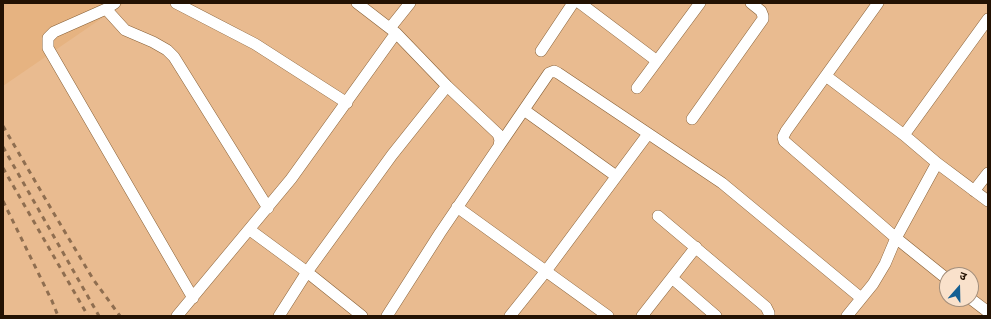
<!DOCTYPE html>
<meta charset="utf-8">
<style>
body{margin:0}
#map{position:relative;width:991px;height:319px;overflow:hidden;background:#e9bb90;font-family:Overpass,"Noto Sans Devanagari",sans-serif}
canvas{display:block}
.frame{position:absolute;inset:0;border:4px solid #231203;pointer-events:none}
.north{position:absolute;left:939px;top:267px;width:40px;height:40px;box-sizing:border-box;background:#f9e1cb;border:1px solid #a38e7b;border-radius:50%;rotate:20deg;font-size:11px;font-weight:700;line-height:16px;text-align:center;color:#231203}
.north::after{content:'';display:block;margin:auto;width:14px;height:18px;background:#145f92;clip-path:polygon(50% 0,100% 100%,50% 72%,0 100%)}
</style>
<div id="map">
<canvas width="991" height="319"></canvas>
<div class="frame"></div>
<div class="north">उ</div>
</div>
<script>
const ctx = document.querySelector('canvas').getContext('2d');
ctx.lineJoin = 'round';
function paint(path, color) {
  ctx.fillStyle = color;
  ctx.fill(path, 'evenodd');
}
function poly(rows) {
  const path = new Path2D();
  for (const r of rows) {
    path.moveTo(r[0], r[1]);
    for (let i = 2; i < r.length; i += 2) path.lineTo(r[i], r[i + 1]);
  }
  return path;
}
function trace(path, color, width, dash) {
  ctx.strokeStyle = color;
  ctx.lineWidth = width;
  ctx.lineCap = dash ? 'butt' : 'round';
  ctx.setLineDash(dash || []);
  ctx.stroke(path);
}
const built = poly([
 [3,3,124,3,3,86]
]);
const street = poly([
 [115,3,106,9,54,32,48,38,48,48,193,298],
 [176,3,255,44,347,103],
 [357,3,396,33,447,86,498,134,500,140,499,146,440,233,387,316],
 [580,3,657,61],
 [878,3,786,131,783,137,784,141,896,238,947,279],
 [106,9,125,30,153,42,167,50,174,57,268,208],
 [390,28,410,3],
 [541,51,573,3],
 [826,76,904,135,937,163,896,238,885,264,873,284,847,316],
 [637,88,700,3],
 [524,110,616,176],
 [692,119,763,19,763,16,761,11,751,3],
 [904,135,988,19],
 [499,146,549,73,554,71,558,73,722,183,861,298],
 [937,163,988,201],
 [974,191,988,173],
 [457,207,608,316],
 [658,216,766,307,769,313,769,316],
 [250,230,307,272,362,316],
 [672,278,716,316],
 [971,299,988,312],
 [177,316,291,179,396,33],
 [279,316,307,272,392,155,447,86],
 [510,316,546,271,648,134],
 [642,316,696,247]
]);
const rail = poly([
 [3,126,53,212,93,279,120,316],
 [3,147,99,316],
 [3,168,88,316],
 [3,201,52,301,58,316]
]);
paint(built, '#e6b381');
trace(street, '#875f35', 12);
trace(street, '#fff', 11);
trace(rail, '#8f6e50', 3, [5, 5]);
</script>
